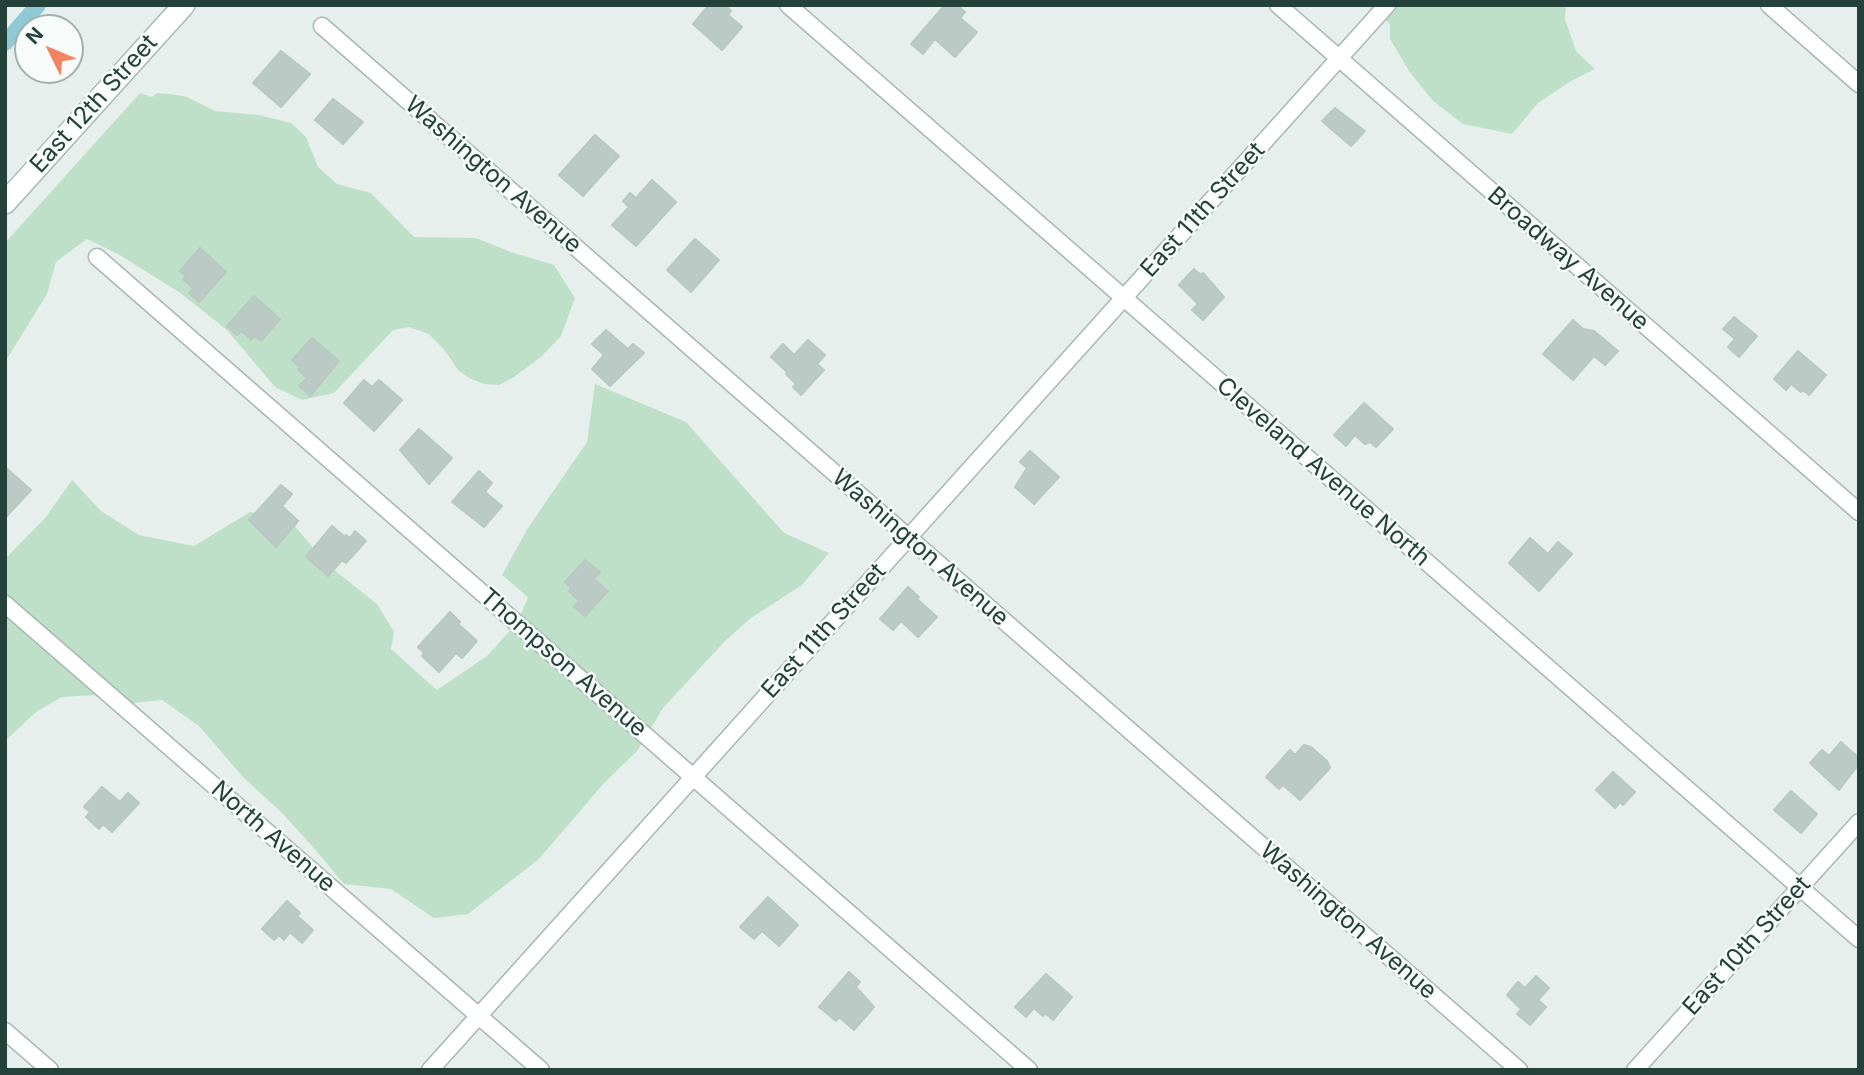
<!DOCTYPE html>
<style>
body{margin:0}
#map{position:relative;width:1864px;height:1075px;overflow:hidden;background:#e6efeb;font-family:Inter,sans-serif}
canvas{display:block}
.frame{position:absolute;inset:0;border:7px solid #24423a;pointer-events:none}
.north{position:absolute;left:14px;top:14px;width:70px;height:70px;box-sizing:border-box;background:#f7fbf9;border:2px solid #a3b1ad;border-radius:50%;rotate:313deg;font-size:19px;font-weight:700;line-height:28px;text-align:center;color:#24423a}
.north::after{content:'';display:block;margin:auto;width:24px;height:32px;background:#f4845f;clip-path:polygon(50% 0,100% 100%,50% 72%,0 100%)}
</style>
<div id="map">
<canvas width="1864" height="1075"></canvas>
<div class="frame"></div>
<div class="north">N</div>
</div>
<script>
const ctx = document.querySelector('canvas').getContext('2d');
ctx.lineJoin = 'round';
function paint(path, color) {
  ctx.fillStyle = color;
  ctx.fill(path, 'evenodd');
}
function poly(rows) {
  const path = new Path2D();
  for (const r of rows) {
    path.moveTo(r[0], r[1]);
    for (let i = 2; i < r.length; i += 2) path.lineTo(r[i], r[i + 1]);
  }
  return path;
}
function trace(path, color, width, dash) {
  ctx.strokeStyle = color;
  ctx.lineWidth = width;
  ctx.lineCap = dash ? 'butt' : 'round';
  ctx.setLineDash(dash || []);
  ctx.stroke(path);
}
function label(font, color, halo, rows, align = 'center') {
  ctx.font = font + ' Inter,sans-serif';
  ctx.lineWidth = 5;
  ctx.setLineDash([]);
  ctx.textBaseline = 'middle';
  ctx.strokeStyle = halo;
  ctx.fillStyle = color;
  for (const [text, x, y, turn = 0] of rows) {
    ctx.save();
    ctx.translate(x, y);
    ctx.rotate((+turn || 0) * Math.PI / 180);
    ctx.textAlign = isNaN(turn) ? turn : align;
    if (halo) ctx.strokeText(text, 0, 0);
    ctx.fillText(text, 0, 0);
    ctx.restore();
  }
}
const green = poly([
 [1370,5,1566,5,1565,19,1576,51,1595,69,1571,81,1538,103,1512,134,1463,124,1433,101,1409,71,1390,39,1390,24],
 [140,93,152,97,157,93,177,95,187,97,215,111,259,115,291,123,306,137,318,167,337,184,371,193,414,237,476,238,511,252,554,265,575,298,561,336,541,357,514,377,499,385,484,384,469,378,458,370,446,352,429,334,409,327,393,330,334,393,302,400,275,387,227,330,179,292,118,254,87,239,56,262,47,294,5,362,5,243],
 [595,384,686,422,784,533,829,553,802,585,751,618,726,640,663,708,637,751,605,782,539,859,468,914,434,918,391,889,344,884,313,847,281,812,243,777,199,726,162,700,133,703,96,695,62,697,36,712,5,741,5,559,46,517,72,480,101,511,139,535,194,546,250,512,287,517,328,565,377,604,394,632,391,649,437,690,487,656,518,622,528,597,502,575,528,528,587,442]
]);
const canal = poly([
 [5,43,38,5]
]);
const building = poly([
 [709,5,725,5,731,11,728,15,742,27,722,50,693,24,709,5],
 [945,5,957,5,965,12,960,18,977,32,955,57,935,39,923,54,911,44,945,5],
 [281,51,310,74,281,107,253,83,281,51],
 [333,99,363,122,343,144,315,120,333,99],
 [1335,108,1365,131,1351,146,1322,121,1335,108],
 [595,135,619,156,583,196,559,175,595,135],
 [652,180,676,202,636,246,612,225,629,207,623,201,630,193,636,198,652,180],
 [695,239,719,260,691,292,667,270,695,239],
 [200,248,226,272,199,302,189,293,193,288,183,279,186,276,180,271,200,248],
 [1194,269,1201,275,1203,273,1224,297,1203,320,1192,310,1198,304,1179,285,1194,269],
 [254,296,280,319,261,341,255,336,251,340,242,331,237,335,227,326,254,296],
 [1734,317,1757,336,1739,357,1728,347,1735,339,1723,329,1734,317],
 [1573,320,1583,329,1594,331,1618,351,1605,365,1594,356,1573,380,1543,354,1573,320],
 [606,330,628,349,633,344,644,353,610,386,592,369,604,355,592,344,606,330],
 [312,338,339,361,310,396,299,386,307,378,298,370,300,367,292,360,312,338],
 [808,340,825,355,817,364,824,370,801,395,793,387,796,384,786,374,787,372,771,357,783,344,794,355,808,340],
 [1798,351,1826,375,1809,395,1803,390,1801,392,1791,384,1786,390,1774,379,1798,351],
 [364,380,372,387,379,380,402,400,374,431,344,403,364,380],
 [1364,403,1393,429,1376,447,1370,442,1365,444,1355,435,1346,446,1334,435,1364,403],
 [419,429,452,458,429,484,400,450,419,429],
 [1030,451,1059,477,1034,504,1015,487,1027,468,1020,462,1030,451],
 [5,467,31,490,5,518,5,467],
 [479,471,492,483,485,492,502,506,484,527,452,502,479,471],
 [281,485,292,494,282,506,298,521,276,547,249,520,281,485],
 [332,526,345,537,346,535,350,538,355,531,366,541,346,563,342,560,328,576,306,557,332,526],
 [1530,538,1548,554,1558,542,1572,554,1539,591,1509,563,1530,538],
 [585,560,600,572,594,579,608,591,585,616,574,607,579,601,569,591,571,588,565,582,585,560],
 [908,587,919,597,917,599,937,617,918,637,901,621,893,630,880,619,908,587],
 [450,612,460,622,458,624,477,641,462,658,456,653,439,672,422,656,424,653,418,647,450,612],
 [1841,742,1859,758,1859,764,1839,790,1810,763,1822,750,1829,756,1841,742],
 [1304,745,1311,747,1327,761,1330,768,1300,800,1283,785,1279,789,1266,777,1290,750,1295,755,1304,745],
 [1613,772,1635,792,1623,805,1620,802,1615,808,1596,790,1613,772],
 [102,787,120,802,128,793,139,803,112,832,103,824,99,829,86,817,90,812,84,807,102,787],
 [1791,791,1817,814,1801,833,1774,810,1791,791],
 [768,897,798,925,779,946,762,931,754,939,740,927,768,897],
 [287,901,300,913,297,916,313,930,302,943,290,932,284,940,279,935,274,940,262,929,287,901],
 [849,972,860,982,856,987,874,1007,854,1030,839,1017,836,1021,819,1007,849,972],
 [1046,974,1072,997,1053,1020,1045,1013,1043,1016,1034,1008,1026,1017,1015,1007,1046,974],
 [1536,976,1549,988,1538,1000,1546,1007,1530,1025,1517,1014,1521,1009,1507,995,1518,982,1525,988,1536,976]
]);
const street = poly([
 [788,5,1859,939],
 [1278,5,1859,512],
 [1769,5,1859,84],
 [322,26,1519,1070],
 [97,257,1029,1070],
 [5,604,541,1070],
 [5,1031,50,1070],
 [430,1070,1387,5],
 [1635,1070,1859,822]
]);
const secondary = poly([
 [5,203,184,5]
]);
const streetNames = [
 ["East 12th Street",94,104,-48],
 ["Washington Avenue",493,175,41],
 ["East 11th Street",1203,210,-48],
 ["Broadway Avenue",1568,259,41],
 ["Cleveland Avenue North",1323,472,41],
 ["Washington Avenue",920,548,41],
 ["East 11th Street",824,631,-48],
 ["Thompson Avenue",563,663,41],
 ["North Avenue",273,837,41],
 ["Washington Avenue",1348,921,41],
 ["East 10th Street",1747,946,-48]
];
paint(green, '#bfe0c8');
trace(canal, '#8ec9d4', 16);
paint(building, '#bbcac4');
trace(building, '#b8c9c2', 2);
trace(street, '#a8b8b2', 19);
trace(secondary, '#a4bbb3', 24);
trace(street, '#fff', 16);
trace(secondary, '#fff', 21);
label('24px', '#24423a', '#f7fbf9', streetNames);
</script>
